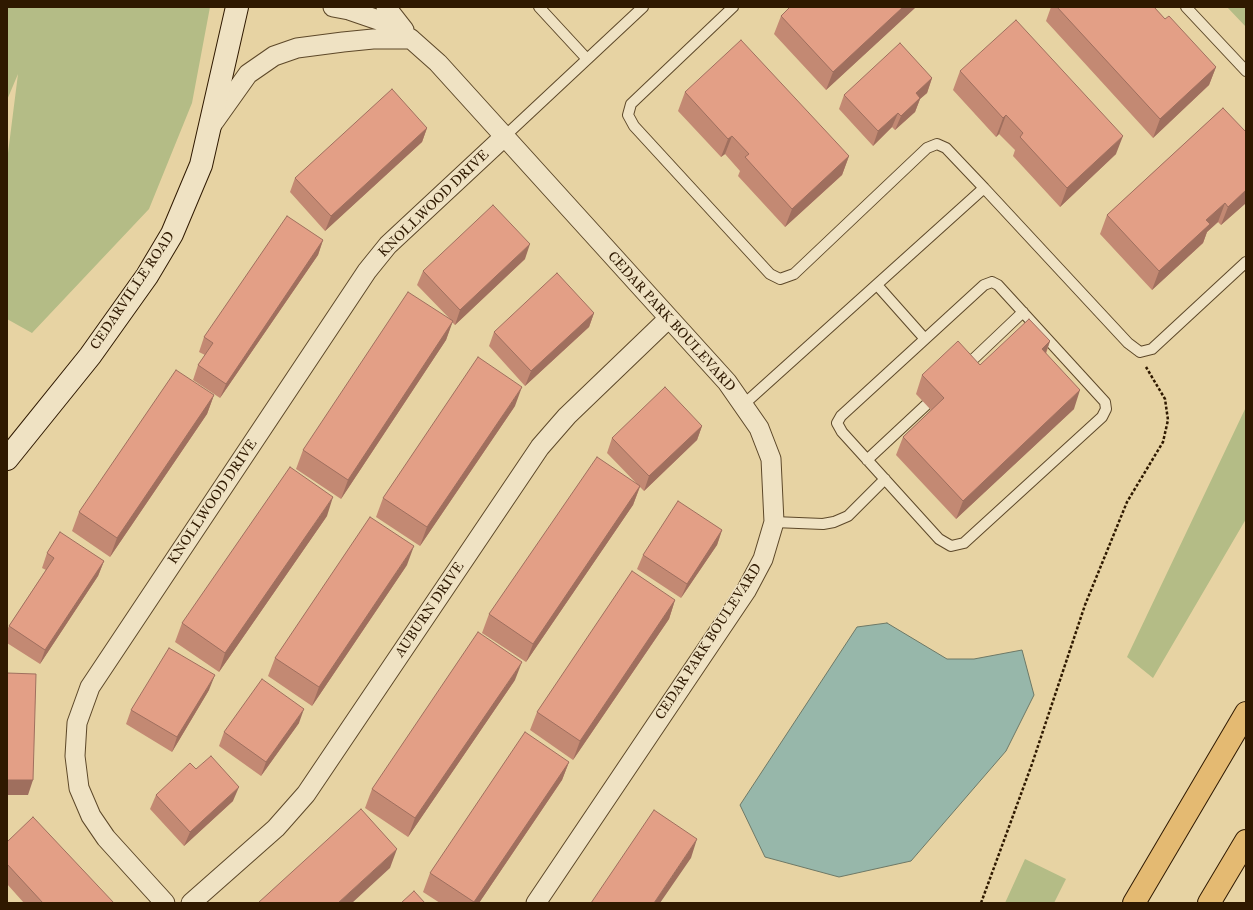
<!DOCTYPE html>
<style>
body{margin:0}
#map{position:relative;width:1253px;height:910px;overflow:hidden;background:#e7d3a3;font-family:"IM FELL Great Primer",serif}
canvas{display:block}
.frame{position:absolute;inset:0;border:8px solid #2f1900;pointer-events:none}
</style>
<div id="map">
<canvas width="1253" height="910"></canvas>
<div class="frame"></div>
</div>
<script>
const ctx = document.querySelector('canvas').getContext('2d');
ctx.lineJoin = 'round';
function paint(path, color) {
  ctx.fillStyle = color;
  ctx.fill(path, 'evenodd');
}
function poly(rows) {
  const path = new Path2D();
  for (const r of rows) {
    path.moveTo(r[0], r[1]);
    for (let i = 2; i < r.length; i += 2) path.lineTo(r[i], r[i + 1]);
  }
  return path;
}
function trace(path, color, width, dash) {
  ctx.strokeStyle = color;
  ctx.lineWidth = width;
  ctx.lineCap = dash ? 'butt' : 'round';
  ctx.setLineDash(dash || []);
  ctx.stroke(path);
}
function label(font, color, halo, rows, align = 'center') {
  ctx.font = font + ' "IM FELL Great Primer",serif';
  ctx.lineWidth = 3;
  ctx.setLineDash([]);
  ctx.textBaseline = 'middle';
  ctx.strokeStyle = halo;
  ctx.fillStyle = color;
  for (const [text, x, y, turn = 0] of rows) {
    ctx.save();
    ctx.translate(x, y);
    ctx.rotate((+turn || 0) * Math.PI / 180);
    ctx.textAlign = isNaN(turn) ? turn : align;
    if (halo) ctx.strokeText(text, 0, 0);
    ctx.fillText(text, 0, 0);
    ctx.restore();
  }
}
const green = poly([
 [7,7,210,7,192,103,149,209,32,333,7,319,7,161,18,74,7,100],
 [1227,7,1246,7,1246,27],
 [1246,407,1246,519,1153,678,1127,657],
 [1025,859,1066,879,1054,903,1005,903]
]);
const water = poly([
 [887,623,947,659,974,659,1022,650,1034,695,1006,751,911,861,839,877,765,857,740,805,857,627,887,623]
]);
const path = poly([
 [981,903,1032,764,1085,605,1127,502,1163,442,1168,420,1165,399,1146,367]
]);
const service = poly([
 [539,7,587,59],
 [733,7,631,104,628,115,634,126,770,274,780,279,794,274,927,148,937,144,946,148,984,188],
 [1186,7,1246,71],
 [505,136,643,7],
 [992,282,998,285,1105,402,1106,409,1102,417,964,543,951,546,939,539,842,432,837,423,841,416,984,285,992,282],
 [877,285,925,339],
 [964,368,1023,312],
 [743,405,984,188,1128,343,1140,352,1152,349,1246,262],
 [867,460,926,405],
 [774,522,823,524,834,522,848,516,885,479]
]);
const minor = poly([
 [333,7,349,10,384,22,411,39,438,63,727,382,759,428,771,459,774,522,763,559,746,591,536,903],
 [386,7,404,30],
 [211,126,248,74,274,56,297,48,343,42,373,39,411,39],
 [165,903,106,838,91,816,79,788,75,756,77,723,90,687,367,271,388,245,505,136],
 [191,903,276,828,306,794,540,447,567,416,669,318]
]);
const secondary = poly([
 [7,459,90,356,147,276,172,234,201,165,237,7]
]);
const motorway = poly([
 [1134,903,1246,713],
 [1209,903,1246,841]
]);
const wall = poly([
 [916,7,826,90,774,34,781,16],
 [1051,7,1154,7,1165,19,1216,67,1209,85,1153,138,1046,21],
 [960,71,1116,154,1060,207,1013,156,1015,150,999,134,996,137,953,90],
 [932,78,927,93,920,99,915,112,895,130,892,127,873,146,839,109,844,95],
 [685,92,849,156,842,175,785,227,738,176,740,171,725,154,721,157,678,111],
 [1223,108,1246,203,1221,225,1218,222,1207,232,1203,243,1152,290,1100,234,1107,215],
 [427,128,422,142,325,231,290,192,295,178],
 [323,240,318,255,220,398,193,380,198,365,205,355,199,352,204,337],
 [525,259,455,325,452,322,446,340,341,499,296,469,303,450,450,319,417,285,423,271],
 [594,313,589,327,525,386,489,346,494,332],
 [1050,341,1046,354,1074,409,956,519,896,455,903,437,931,410,916,394,922,375,980,365],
 [214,395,207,414,110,557,72,531,79,512],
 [515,406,420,546,376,517,383,498],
 [702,426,697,440,644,491,640,487,633,505,526,662,482,633,489,614,638,485,607,453,612,438],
 [327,516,219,672,175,642,182,623],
 [722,530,717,545,681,598,637,569,643,555],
 [47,553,104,561,98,576,40,664,7,643,7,630,9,626,46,570,42,568],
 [407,565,312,706,268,676,275,658],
 [675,600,669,619,573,760,530,730,537,712],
 [515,680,408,837,365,808,372,789],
 [209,690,172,752,126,724,131,710],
 [299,723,261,776,219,746,224,732],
 [569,762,562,780,479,903,440,903,423,892,430,873],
 [196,769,233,801,184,846,150,809,156,795],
 [7,842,114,903,24,903,7,884]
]);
const shadedWall = poly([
 [903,7,916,7,826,90,833,72],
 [1216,67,1209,85,1153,138,1160,119],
 [932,78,927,93,920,99,915,112,895,130,901,116,916,93],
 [898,113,892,127,873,146,878,131],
 [1006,115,999,134,996,137,1003,118],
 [427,128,422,142,325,231,331,216],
 [732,136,725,154,721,157,728,139],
 [1123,136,1116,154,1060,207,1067,188],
 [849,156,842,175,785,227,792,209],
 [1246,190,1246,203,1221,225,1228,207],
 [1225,203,1218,222,1207,232,1203,243,1152,290,1159,271,1206,220],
 [323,240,318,255,220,398,226,384],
 [530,244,525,259,455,325,460,310],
 [594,313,589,327,525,386,531,371],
 [453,321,446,340,341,499,348,480],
 [1050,341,1043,360,1042,349],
 [522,387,515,406,420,546,427,527],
 [1080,390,1074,409,956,519,963,501],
 [214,395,207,414,110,557,117,538],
 [702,426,697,440,644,491,649,476],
 [640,486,633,505,526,662,533,644],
 [333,497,327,516,219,672,225,653],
 [722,530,717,545,681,598,687,584],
 [414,546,407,565,312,706,319,687],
 [104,561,98,576,40,664,45,650],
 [675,600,669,619,573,760,580,741],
 [522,662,515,680,408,837,415,818],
 [215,675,209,690,172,752,177,737],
 [304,709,299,723,261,776,266,762],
 [569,762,562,780,479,903,473,903],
 [7,780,33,780,28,795,7,795],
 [239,787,233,801,184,846,190,832],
 [697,839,691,858,660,903,654,903],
 [397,849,390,868,352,903,338,903]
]);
const building = poly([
 [790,7,903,7,833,72,781,16,790,7],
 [1057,7,1154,7,1165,19,1169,16,1216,67,1160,119,1057,7],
 [1016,20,1123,136,1067,188,1020,137,1023,133,1006,115,1003,118,960,71,1016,20],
 [741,40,849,156,792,209,745,157,749,154,732,136,728,139,685,92,741,40],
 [900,43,932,78,916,93,920,98,901,116,898,113,878,131,844,95,900,43],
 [392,89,427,128,331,216,295,178,392,89],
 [1223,108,1246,132,1246,190,1228,207,1225,203,1206,220,1210,224,1159,271,1107,215,1223,108],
 [493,205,530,244,460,310,423,271,493,205],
 [287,216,323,240,226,384,198,365,213,343,204,337,287,216],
 [557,273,594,313,531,371,494,332,557,273],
 [408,292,453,321,348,480,303,450,408,292],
 [1029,319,1050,341,1042,349,1080,390,963,501,903,437,944,398,922,375,958,341,980,365,1029,319],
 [478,357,522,387,427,527,383,498,478,357],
 [176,370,214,395,117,538,79,512,176,370],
 [665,387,702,426,649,476,612,438,665,387],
 [597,457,640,486,533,644,489,614,597,457],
 [290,467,333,497,225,653,182,623,290,467],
 [678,501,722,530,687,584,643,555,678,501],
 [370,517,414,546,319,687,275,658,370,517],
 [60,532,104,561,45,650,9,626,54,558,47,553,60,532],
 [632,571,675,600,580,741,537,712,632,571],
 [478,632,522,662,415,818,372,789,478,632],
 [169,648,215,675,177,737,131,710,169,648],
 [7,673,36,674,33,780,7,780,7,673],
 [262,679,304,709,266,762,224,732,262,679],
 [525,732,569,762,474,902,430,873,525,732],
 [211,756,239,787,190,832,156,795,190,763,196,769,211,756],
 [361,809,397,849,338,903,258,903,361,809],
 [654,810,697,839,654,903,591,903,654,810],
 [33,817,114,903,43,903,7,864,7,842,33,817],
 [414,891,425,903,401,903,414,891]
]);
const streetNames = [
 ["KNOLLWOOD DRIVE",434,204,-44],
 ["CEDARVILLE ROAD",133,291,-56],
 ["CEDAR PARK BOULEVARD",671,322,48],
 ["KNOLLWOOD DRIVE",213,502,-56],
 ["AUBURN DRIVE",430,610,-56],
 ["CEDAR PARK BOULEVARD",709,642,-57]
];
paint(green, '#b4bc86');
paint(water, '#97b7aa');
trace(water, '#6d7866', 1);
trace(service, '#5d4829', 12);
trace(minor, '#5d4829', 21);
trace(secondary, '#2f1900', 24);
trace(motorway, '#2f1900', 24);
trace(path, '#2f1900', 2.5, [3, 2]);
trace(service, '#efe2c3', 10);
trace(minor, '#efe2c3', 19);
trace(secondary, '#efe2c3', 22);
trace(motorway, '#e4ba72', 22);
paint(wall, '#c38973');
paint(shadedWall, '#9f6f5e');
paint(building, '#e39f86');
trace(building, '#9f6f5e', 1);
label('14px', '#2f1900', '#efe2c3', streetNames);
</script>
